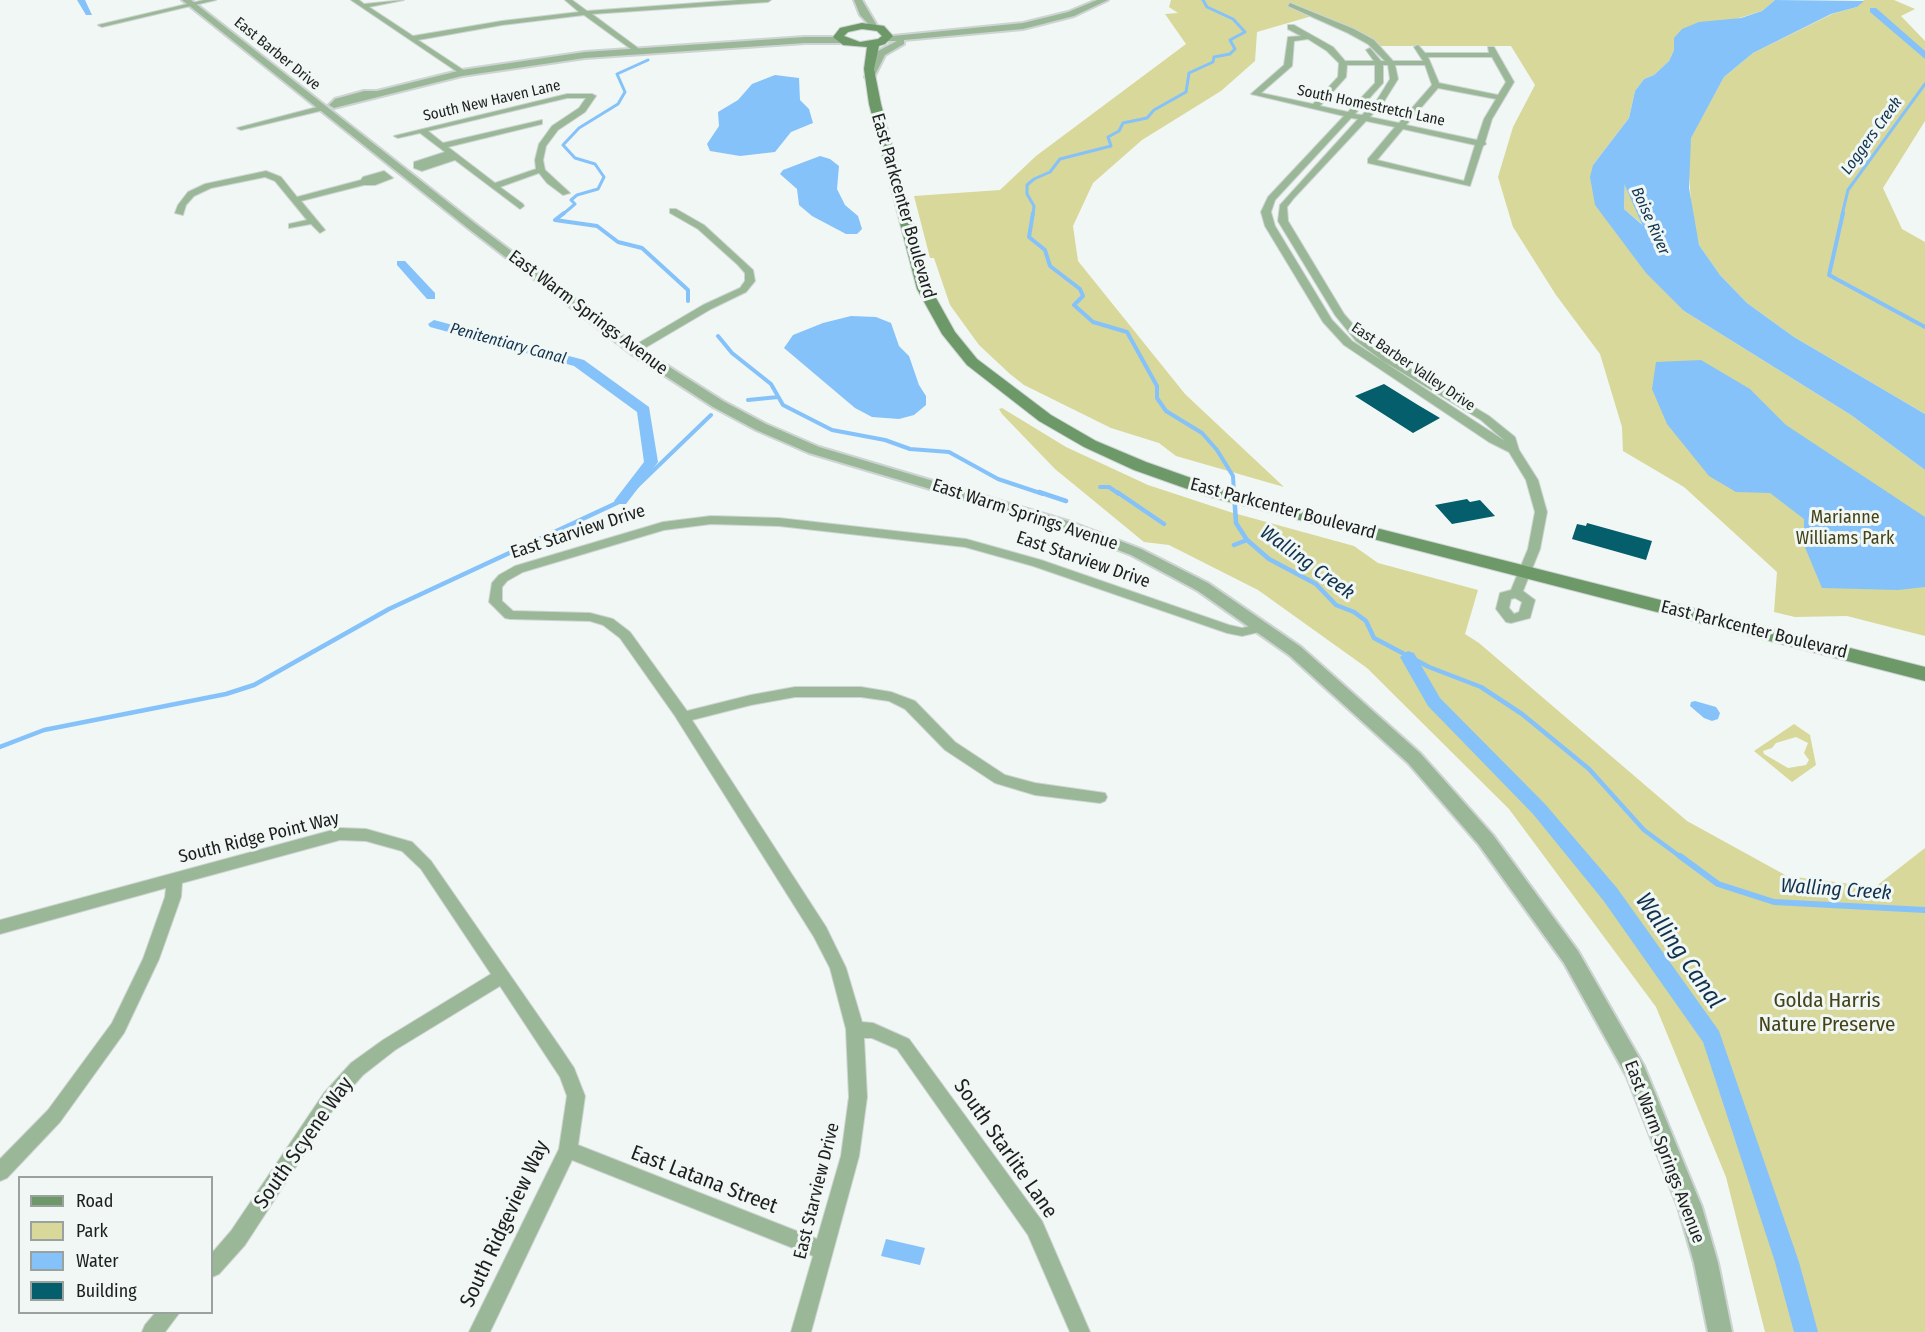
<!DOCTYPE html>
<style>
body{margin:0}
#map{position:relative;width:1925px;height:1332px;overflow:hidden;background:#f0f7f5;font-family:"Fira Sans Condensed",sans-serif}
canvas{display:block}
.legend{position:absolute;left:18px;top:1176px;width:195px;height:138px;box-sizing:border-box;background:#f0f7f5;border:2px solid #9ba19f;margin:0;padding:8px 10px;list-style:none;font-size:18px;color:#1c1f1e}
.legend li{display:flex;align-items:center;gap:12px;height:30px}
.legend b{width:30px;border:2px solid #9ba19f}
</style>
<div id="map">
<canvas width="1925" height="1332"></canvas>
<ul class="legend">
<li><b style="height:8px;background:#6d9969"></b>Road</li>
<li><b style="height:16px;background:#d8d89a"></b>Park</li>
<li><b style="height:16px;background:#85c2fa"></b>Water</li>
<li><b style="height:16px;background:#045e6b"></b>Building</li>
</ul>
</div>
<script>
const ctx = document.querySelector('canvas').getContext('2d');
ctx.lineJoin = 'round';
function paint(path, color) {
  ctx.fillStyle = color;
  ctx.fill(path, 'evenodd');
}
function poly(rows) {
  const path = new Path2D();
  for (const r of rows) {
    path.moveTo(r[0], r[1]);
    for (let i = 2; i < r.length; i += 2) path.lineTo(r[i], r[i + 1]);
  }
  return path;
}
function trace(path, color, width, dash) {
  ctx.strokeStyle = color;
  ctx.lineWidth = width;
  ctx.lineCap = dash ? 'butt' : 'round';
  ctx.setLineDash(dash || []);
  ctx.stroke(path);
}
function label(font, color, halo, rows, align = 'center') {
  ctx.font = font + ' "Fira Sans Condensed",sans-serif';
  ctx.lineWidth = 6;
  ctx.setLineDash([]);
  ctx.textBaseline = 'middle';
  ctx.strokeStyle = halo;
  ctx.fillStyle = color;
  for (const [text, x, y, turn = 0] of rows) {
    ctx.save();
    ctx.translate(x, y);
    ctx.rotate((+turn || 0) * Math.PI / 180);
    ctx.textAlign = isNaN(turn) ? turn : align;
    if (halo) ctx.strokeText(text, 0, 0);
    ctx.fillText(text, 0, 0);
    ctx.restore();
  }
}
const green = poly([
 [1171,0,1775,0,1762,11,1674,38,1674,50,1669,61,1654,75,1644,79,1635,91,1629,118,1593,165,1684,311,1851,415,1925,470,1925,636,1847,616,1795,617,1774,612,1777,572,1684,487,1623,451,1622,427,1600,354,1556,295,1513,227,1498,177,1513,127,1535,85,1511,46,1372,46,1350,32,1312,16,1257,32,1255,61,1221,91,1142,140,1093,183,1073,226,1078,261,1185,394,1284,487,1176,456,1159,443,1111,428,1024,385,1010,374,979,345,950,305,934,258,930,258,914,196,1000,190,1036,156,1186,44,1165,14,1178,13,1169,7],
 [1864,0,1894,0,1915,9,1901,16,1925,41,1925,121,1883,188,1902,229,1925,242,1925,414,1794,337,1747,303,1720,275,1699,245,1692,215,1688,162,1691,137,1724,77,1753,53,1832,14,1857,7],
 [1625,177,1658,223,1659,235,1654,234,1624,209],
 [1002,408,1066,447,1148,485,1230,512,1354,546,1378,563,1478,590,1465,634,1479,643,1687,821,1787,876,1875,887,1925,848,1925,1332,1765,1332,1726,1177,1656,1007,1509,809,1367,668,1258,590,1169,545,1144,542,1055,469,1002,414,999,409],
 [1794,724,1810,735,1816,765,1792,782,1754,751],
 [1796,737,1808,743,1804,753,1809,760,1806,765,1788,768,1764,754,1763,751,1772,748,1776,743]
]);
const water = poly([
 [1775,0,1864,1,1857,7,1831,14,1753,53,1724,77,1691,138,1689,188,1699,245,1720,275,1747,303,1794,337,1925,414,1925,470,1851,415,1684,311,1646,273,1595,205,1590,177,1593,165,1629,118,1635,91,1644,79,1654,75,1669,61,1674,50,1674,38,1682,29,1699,22,1741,18,1762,11],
 [1625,177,1658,223,1659,235,1653,234,1624,209],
 [775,75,799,78,800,100,809,109,813,123,791,132,775,152,740,156,710,151,707,144,719,126,718,112,738,100,752,84],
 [820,156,830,159,839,166,837,189,845,205,858,216,862,229,857,234,846,234,812,216,799,205,797,189,780,174,783,170],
 [851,316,876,317,891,323,899,346,909,356,919,385,926,396,926,405,914,415,899,419,872,417,855,408,784,348,793,335,823,323],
 [1701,360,1750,389,1786,425,1925,517,1925,587,1898,590,1822,588,1804,545,1804,519,1770,493,1736,492,1709,476,1667,424,1652,389,1656,362],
 [1695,701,1716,707,1720,713,1718,719,1712,721,1704,718,1690,706,1691,702],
 [886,1239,925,1248,920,1265,881,1256]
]);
const streamFar3 = poly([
 [562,215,575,204,571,200,577,195,598,189,604,177,595,164,575,158,563,145,579,128,618,104,625,92,617,74,648,60],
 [1033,215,1034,206,1027,194,1027,185,1034,179,1050,172,1060,159,1111,146,1108,137,1119,131,1123,123,1147,118,1154,110,1186,92,1189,73,1213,62,1214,57,1230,54,1235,49,1230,40,1245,32,1233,19,1207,7,1203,0],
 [1842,215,1848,190,1925,84]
]);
const streamFar2 = poly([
 [564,213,555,220,597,226,618,242,642,248,688,290,688,301],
 [1033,213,1029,237,1045,250,1050,266,1080,289,1083,296,1074,305,1093,322,1127,332,1157,386,1157,398,1166,411,1202,433,1217,450,1233,476,1234,494],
 [1843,213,1829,275,1925,327],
 [718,336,732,353,771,384,783,405,832,430,885,440,910,449,949,452,998,479,1043,494],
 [748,400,778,397],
 [1100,487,1109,487,1119,494],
 [629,494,711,415]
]);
const streamFar1 = poly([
 [1039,492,1066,501],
 [1117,492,1164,524],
 [1234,492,1236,523,1247,540,1269,559,1316,584,1336,605,1354,612,1366,621,1374,638,1429,667,1481,687,1522,714,1589,769,1644,830,1682,858],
 [1234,545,1247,540],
 [0,747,44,730,226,694,254,685,389,609,621,501,630,492]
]);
const stream = poly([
 [1680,856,1718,884,1774,902,1925,910]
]);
const canal = poly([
 [77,0,85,0,92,15,86,15,77,0],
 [1870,8,1876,8,1925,51,1925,59,1870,12,1870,8],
 [397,261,405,261,435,293,435,299,427,299,397,265,397,261],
 [434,320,584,360,649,407,658,462,626,504,616,504,614,501,644,462,637,412,574,366,430,327,428,324,434,320],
 [1408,651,1414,653,1440,698,1545,804,1617,888,1719,1031,1799,1262,1818,1332,1794,1332,1775,1262,1703,1042,1603,900,1533,814,1428,706,1400,657,1408,651]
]);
const river = poly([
 [1635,156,1644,161,1638,174,1678,261,1684,268,1681,272,1667,272,1659,263,1620,174,1629,157,1635,156]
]);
const building = poly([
 [1384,384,1418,405,1440,418,1413,433,1355,396],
 [1467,499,1470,502,1480,500,1495,516,1452,524,1435,505],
 [1587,523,1652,541,1646,560,1572,539,1577,524,1586,526]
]);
const minor = poly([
 [204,0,216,0,102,27,98,25,204,0],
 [351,0,359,0,364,4,404,0,369,7,413,36,502,21,579,12,565,0,572,0,587,11,738,0,771,0,768,2,592,14,638,48,638,52,635,52,584,15,502,25,418,40,465,71,466,73,462,75,351,0],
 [1290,3,1354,29,1374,40,1393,61,1423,61,1414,47,1418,45,1425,53,1489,53,1488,47,1494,47,1514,82,1492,119,1485,142,1486,144,1483,146,1470,186,1368,163,1368,159,1395,127,1366,121,1294,198,1287,207,1288,221,1344,314,1364,337,1391,357,1489,416,1515,437,1519,450,1538,480,1547,512,1540,549,1523,591,1535,600,1530,618,1511,623,1506,622,1496,609,1500,593,1511,590,1528,549,1535,512,1526,480,1509,452,1489,442,1344,345,1323,322,1265,226,1261,212,1268,197,1344,116,1251,94,1284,65,1288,37,1301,36,1288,29,1288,25,1294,25,1333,47,1345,61,1374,61,1366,50,1370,48,1381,61,1385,61,1368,44,1348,33,1288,6,1290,3],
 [1308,39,1327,51,1339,63,1338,77,1313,104,1261,93,1292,66,1294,41,1308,39],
 [1428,57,1492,57,1506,82,1498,95,1439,83,1428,57],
 [1347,65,1375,65,1375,83,1348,112,1320,106,1346,77,1347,65],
 [1383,65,1388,65,1390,79,1377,100,1362,115,1355,114,1383,83,1383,65],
 [1395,65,1425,65,1432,85,1399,123,1370,117,1383,103,1398,79,1395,65],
 [1438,88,1496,99,1484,119,1477,140,1406,125,1438,88],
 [1351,118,1358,119,1280,205,1278,221,1335,315,1356,341,1383,361,1481,420,1505,441,1352,341,1332,320,1275,226,1271,212,1275,200,1351,118],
 [1403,129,1475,145,1464,181,1377,160,1403,129],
 [1515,598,1522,602,1519,612,1514,614,1509,608,1511,599,1515,598],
 [567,94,592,94,596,96,585,112,558,130,546,146,543,160,545,170,570,193,563,195,547,183,539,173,500,187,523,204,524,206,520,209,455,160,422,171,414,168,414,162,445,152,420,133,398,138,394,136,567,94],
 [567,98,586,98,579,108,552,126,539,144,535,160,536,169,495,183,448,147,542,124,542,120,443,143,428,131,567,98],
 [321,106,325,108,324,110,241,130,237,128,321,106],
 [266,171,281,177,297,197,361,180,363,177,384,171,393,178,375,185,364,185,301,201,325,230,320,233,311,224,289,228,289,224,307,220,275,181,265,177,211,188,194,196,186,205,183,215,175,213,178,205,188,192,205,184,266,171],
 [670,209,676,209,704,225,753,270,755,281,746,292,711,309,638,352,630,352,630,348,703,305,740,288,745,281,745,273,738,265,698,229,670,213,670,209],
 [711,516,779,518,966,539,1041,560,1229,625,1242,628,1263,623,1270,627,1268,630,1242,636,1227,633,1033,566,965,547,779,526,711,524,664,530,523,572,507,581,502,587,502,601,513,611,590,613,613,619,630,632,687,711,751,695,795,687,861,687,891,692,915,701,955,742,1005,775,1035,783,1105,793,1107,797,1105,801,1100,803,1035,795,995,783,945,750,905,709,889,701,861,697,795,697,751,705,692,720,826,927,846,968,862,1022,873,1023,909,1039,1042,1221,1090,1332,1070,1332,1028,1235,897,1049,872,1038,864,1038,867,1097,859,1156,811,1332,791,1332,813,1256,572,1160,490,1332,469,1332,559,1149,567,1096,560,1077,500,986,395,1050,363,1075,336,1105,245,1245,219,1274,212,1277,212,1253,231,1231,324,1093,351,1063,383,1040,491,974,421,869,402,851,366,841,340,840,182,883,181,897,159,959,124,1033,60,1122,7,1178,0,1181,0,1159,48,1110,112,1023,143,959,165,897,166,888,0,934,0,920,340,828,366,829,412,842,431,861,562,1050,574,1068,585,1096,578,1145,817,1239,841,1156,849,1097,846,1029,830,968,814,937,675,716,620,638,603,625,590,621,510,619,505,618,489,602,492,583,499,575,515,566,663,522,711,516],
 [156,1312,180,1312,165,1332,142,1332,145,1325,156,1312]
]);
const tertiary = poly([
 [182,0,191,0,477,225,638,347,723,401,766,424,819,447,1071,522,1141,549,1208,583,1301,647,1420,753,1493,835,1578,951,1644,1066,1702,1207,1718,1263,1732,1332,1708,1332,1694,1263,1678,1207,1627,1077,1564,963,1479,845,1408,763,1289,655,1198,591,1131,555,1061,528,809,453,756,430,713,407,630,353,469,229,182,0],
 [854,0,862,0,879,29,873,29,860,15,854,0],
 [1097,0,1108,0,1074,16,1023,29,904,40,904,44,885,55,873,79,865,77,878,51,897,41,883,41,883,37,1023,23,1068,12,1097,0],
 [805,37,840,37,844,40,840,43,805,43,585,58,462,76,334,108,329,105,335,99,364,91,377,91,462,70,585,52,805,37]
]);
const secondary = poly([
 [862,23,884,26,893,36,885,44,879,46,874,69,881,104,931,289,955,332,977,359,1051,415,1096,441,1146,462,1222,489,1925,667,1925,681,1210,497,1134,470,1084,447,1039,421,967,365,942,334,917,289,869,104,864,69,867,47,843,45,833,37,840,28,862,23],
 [862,29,877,31,882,36,878,39,860,42,844,36,848,32,862,29]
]);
const farStreetnames = [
 ["East Barber Drive",277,54,39],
 ["South New Haven Lane",492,101,-13],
 ["South Homestretch Lane",1371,106,12],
 ["East Barber Valley Drive",1413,367,34]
];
const farWaternames = [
 ["Loggers Creek",1872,136,-54],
 ["Boise River",1650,221,66],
 ["Penitentiary Canal",508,344,15]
];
const streetNames = [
 ["East Parkcenter Boulevard",903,206,74],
 ["East Warm Springs Avenue",588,313,37],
 ["East Parkcenter Boulevard",1283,509,15],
 ["East Warm Springs Avenue",1025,515,18],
 ["East Starview Drive",578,532,-18],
 ["East Starview Drive",1083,560,19],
 ["East Parkcenter Boulevard",1754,630,14],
 ["South Ridge Point Way",259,838,-14],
 ["East Warm Springs Avenue",1664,1152,69],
 ["East Starview Drive",817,1191,-76]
];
const parkNames = [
 ["Marianne",1845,518],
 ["Williams Park",1845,539]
];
const waterNames = [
 ["Walling Creek",1307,563,36],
 ["Walling Creek",1836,890,4]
];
const nearParknames = [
 ["Golda Harris",1827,1001],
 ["Nature Preserve",1827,1025]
];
const nearStreetnames = [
 ["South Scyene Way",304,1143,-55],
 ["South Starlite Lane",1005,1149,55],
 ["East Latana Street",704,1180,21],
 ["South Ridgeview Way",505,1224,-65]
];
const nearWaternames = [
 ["Walling Canal",1679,951,55]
];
paint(green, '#d8d89a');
paint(water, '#85c2fa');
trace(streamFar3, '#85c2fa', 3);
trace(streamFar2, '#85c2fa', 4);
trace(streamFar1, '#85c2fa', 4.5);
trace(stream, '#85c2fa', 6);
paint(canal, '#85c2fa');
paint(river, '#85c2fa');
paint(building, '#045e6b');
trace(minor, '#ced4d3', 2);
trace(tertiary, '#ced4d3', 4);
trace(secondary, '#ced4d3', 2);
paint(minor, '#9ab897');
paint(tertiary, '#9ab897');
paint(secondary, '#6d9969');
label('15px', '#1c1f1e', '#f0f7f5', farStreetnames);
label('italic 16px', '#11324e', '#f0f7f5', farWaternames);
label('18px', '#1c1f1e', '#f0f7f5', streetNames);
label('18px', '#444318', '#f0f7f5', parkNames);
label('italic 20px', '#11324e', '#f0f7f5', waterNames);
label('21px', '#444318', '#f0f7f5', nearParknames);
label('21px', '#1c1f1e', '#f0f7f5', nearStreetnames);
label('italic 24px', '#11324e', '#f0f7f5', nearWaternames);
</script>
